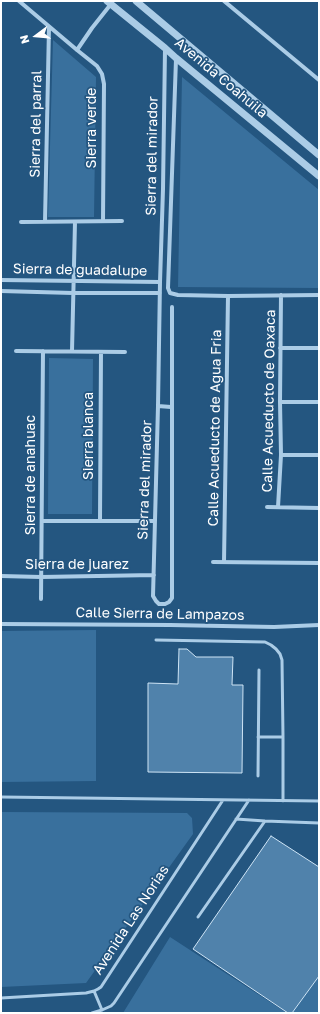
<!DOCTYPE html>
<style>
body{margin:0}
#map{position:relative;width:320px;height:1014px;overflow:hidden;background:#245680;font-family:"Golos Text",sans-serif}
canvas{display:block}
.frame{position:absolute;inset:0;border:2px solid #fff;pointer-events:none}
.north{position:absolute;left:16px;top:16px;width:40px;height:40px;-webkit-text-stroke:3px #245680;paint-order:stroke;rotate:254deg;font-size:11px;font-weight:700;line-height:16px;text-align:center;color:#fff}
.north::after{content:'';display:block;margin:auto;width:14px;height:18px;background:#fff;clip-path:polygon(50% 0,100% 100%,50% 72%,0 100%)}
</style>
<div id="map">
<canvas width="320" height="1014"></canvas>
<div class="frame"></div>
<div class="north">N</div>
</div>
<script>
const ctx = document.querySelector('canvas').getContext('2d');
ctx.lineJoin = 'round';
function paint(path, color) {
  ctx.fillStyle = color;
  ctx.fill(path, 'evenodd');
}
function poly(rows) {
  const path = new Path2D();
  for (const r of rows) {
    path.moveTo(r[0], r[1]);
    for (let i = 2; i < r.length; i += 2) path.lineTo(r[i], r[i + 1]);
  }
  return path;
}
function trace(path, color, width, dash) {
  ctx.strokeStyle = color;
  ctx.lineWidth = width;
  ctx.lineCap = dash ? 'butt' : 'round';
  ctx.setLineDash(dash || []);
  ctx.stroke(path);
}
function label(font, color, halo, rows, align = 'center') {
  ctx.font = font + ' "Golos Text",sans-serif';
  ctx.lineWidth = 3.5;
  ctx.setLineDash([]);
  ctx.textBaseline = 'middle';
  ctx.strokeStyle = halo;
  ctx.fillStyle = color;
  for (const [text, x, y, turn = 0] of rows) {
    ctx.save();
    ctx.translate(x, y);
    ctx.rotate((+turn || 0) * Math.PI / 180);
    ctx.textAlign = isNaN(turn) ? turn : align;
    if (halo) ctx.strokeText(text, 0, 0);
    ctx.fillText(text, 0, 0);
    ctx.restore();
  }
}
const green = poly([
 [53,40,96,77,94,217,48,217],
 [182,77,319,190,319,288,178,287],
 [49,358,93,359,92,514,48,514],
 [96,630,96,781,1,782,1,631],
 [1,812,187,813,192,818,193,834,86,983,1,987],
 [170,937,287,1013,123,1013],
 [319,976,319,1010,317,1013,292,1013]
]);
const building = poly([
 [179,649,187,649,196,657,233,657,232,685,243,685,242,773,148,772,148,683,178,684,179,649],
 [271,836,319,867,319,976,292,1013,288,1013,193,949,271,836]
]);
const service = poly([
 [156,640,265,642,271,645,276,649,280,654,282,660,283,737,283,801],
 [258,737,283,737],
 [258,776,259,670],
 [1,797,319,801],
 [236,819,265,821,319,823],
 [198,917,265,821],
 [94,991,102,1010],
 [1,998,86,993,94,991,98,989,101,987,223,800],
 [92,1013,102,1010,111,1006,114,1003,249,800]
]);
const minor = poly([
 [19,1,77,50,97,66,102,74,104,84,103,221],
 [224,1,319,80],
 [165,49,163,189,160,282,158,406,153,596,156,601,159,604,165,604,169,602,172,598,172,307],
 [77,50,92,28,111,4],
 [176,59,168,288,170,293,178,295,228,296,319,295],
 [21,222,122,221],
 [45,222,49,27],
 [1,280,160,282],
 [1,291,73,293,160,293],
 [280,348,319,348],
 [16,351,125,352],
 [72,351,75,222],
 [280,402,319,402],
 [158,406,171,407],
 [281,455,319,455],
 [267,507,319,508],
 [278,507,281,455,280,402,281,295],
 [100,520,101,352],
 [42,521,155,521],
 [213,562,319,563],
 [224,562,228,296],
 [1,576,41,577,154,575],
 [41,599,43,351],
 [1,624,170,625,274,627,319,625]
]);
const tertiary = poly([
 [107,1,165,48,176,58,319,176],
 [136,1,319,155]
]);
const streetNames = [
 ["Avenida Coahuila",221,78,40],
 ["Sierra del parral",36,124,-89],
 ["Sierra verde",92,128,-90],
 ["Sierra del mirador",152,156,-89],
 ["Sierra de guadalupe",80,270,1],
 ["Calle Acueducto de Oaxaca",269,401,-89],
 ["Calle Acueducto de Agua Fria",215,428,-89],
 ["Sierra blanca",89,436,-90],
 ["Sierra de anahuac",31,475,-90],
 ["Sierra del mirador",145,480,-88],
 ["Sierra de juarez",77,565],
 ["Calle Sierra de Lampazos",160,614,1],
 ["Avenida Las Norias",131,920,-57]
];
paint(green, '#39709d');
paint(building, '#5082ab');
trace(building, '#cee4f5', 1);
trace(service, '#abcce6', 3);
trace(minor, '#abcce6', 4);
trace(tertiary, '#abcce6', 7);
label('14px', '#fff', '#245680', streetNames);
</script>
